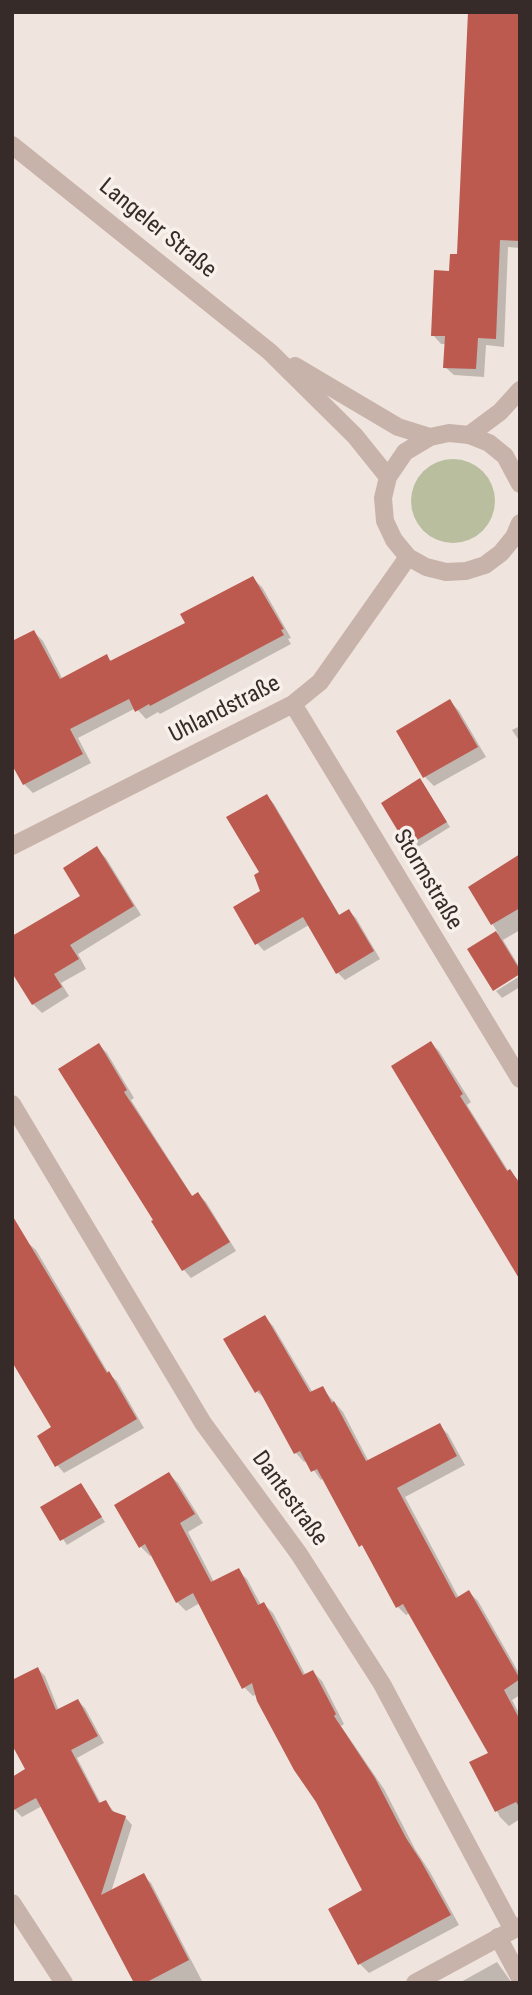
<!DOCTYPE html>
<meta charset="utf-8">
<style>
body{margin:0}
#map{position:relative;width:532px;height:1995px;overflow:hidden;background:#f0e5de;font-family:"Roboto Condensed",sans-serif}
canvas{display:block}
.frame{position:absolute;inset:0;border:14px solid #362b29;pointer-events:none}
</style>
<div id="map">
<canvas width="532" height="1995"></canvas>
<div class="frame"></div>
</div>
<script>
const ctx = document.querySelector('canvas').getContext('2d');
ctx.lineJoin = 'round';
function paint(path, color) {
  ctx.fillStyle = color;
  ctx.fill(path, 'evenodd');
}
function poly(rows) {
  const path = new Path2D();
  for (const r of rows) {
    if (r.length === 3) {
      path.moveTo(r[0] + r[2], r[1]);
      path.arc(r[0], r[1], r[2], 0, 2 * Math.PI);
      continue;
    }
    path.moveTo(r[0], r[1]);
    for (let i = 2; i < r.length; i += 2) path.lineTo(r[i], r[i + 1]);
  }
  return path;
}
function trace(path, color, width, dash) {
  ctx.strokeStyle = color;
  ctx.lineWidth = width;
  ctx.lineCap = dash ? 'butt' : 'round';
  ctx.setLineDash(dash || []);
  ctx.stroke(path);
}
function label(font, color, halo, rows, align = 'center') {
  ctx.font = font + ' "Roboto Condensed",sans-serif';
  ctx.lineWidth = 7;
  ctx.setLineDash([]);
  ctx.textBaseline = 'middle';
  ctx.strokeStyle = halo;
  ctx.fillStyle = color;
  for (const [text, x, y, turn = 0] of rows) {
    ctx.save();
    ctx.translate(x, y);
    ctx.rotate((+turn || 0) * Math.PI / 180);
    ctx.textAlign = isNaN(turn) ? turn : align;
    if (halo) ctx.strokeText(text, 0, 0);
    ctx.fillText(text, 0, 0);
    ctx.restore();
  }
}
const green = poly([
 [453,501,42]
]);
const shadow = poly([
 [520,119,520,248,508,247,504,347,486,345,484,377,454,375,445,367,446,344,441,344,433,335,450,272],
 [253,579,262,587,291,638,288,639,291,644,160,714,158,712,146,719,136,708,78,738,91,763,33,793,24,784,12,762,34,632,43,641,63,680,107,656,112,662,187,623],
 [450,701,459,711,486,757,434,786,425,777],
 [520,726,520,742,512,730],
 [420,780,450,827,413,850,383,803],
 [267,796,274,804,340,916,349,911,356,918,380,959,345,980,338,973,309,925,264,951,257,943,262,892,261,873],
 [97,849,106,858,141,915,78,954,86,969,61,983,69,996,42,1013,33,1004,12,969,82,897],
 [520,856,520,930,503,940,520,968,520,972,470,949,498,933,470,887],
 [520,976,520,987,502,998,496,991],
 [431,1043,439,1051,471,1102,467,1105,509,1172,520,1181,520,1243],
 [99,1045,107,1053,134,1098,131,1100,193,1197,198,1194,206,1202,236,1251,191,1278,184,1270,154,1222],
 [28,1243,36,1250,109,1374,117,1381,144,1428,64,1473,57,1465],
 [265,1317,273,1326,313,1393,322,1388,343,1412,369,1462,439,1425,448,1434,465,1465,405,1497,459,1598,469,1592,478,1601,520,1675,520,1695,512,1700,520,1715,520,1819,509,1826,500,1817,472,1763,491,1754,410,1613,406,1615,397,1606,324,1478,321,1480,307,1461,304,1462,296,1453,266,1399,256,1391],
 [169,1474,178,1483,203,1523,188,1532,214,1582,238,1570,247,1579,261,1605,264,1604,273,1613,306,1676,313,1672,322,1681,344,1724,341,1726,384,1789,415,1849,430,1872,459,1925,369,1973,360,1964,365,1891,257,1694,253,1696,244,1687,200,1603,186,1611,177,1602,152,1554,150,1556,141,1547],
 [81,1485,105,1522,67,1545,42,1508],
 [38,1669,45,1676,59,1711,78,1701,85,1708,104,1743,77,1758,101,1804,106,1802,116,1814,125,1817,132,1825,111,1892,143,1875,151,1883,203,1983,136,1983,42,1806,22,1817,14,1809,28,1770],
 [497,1962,512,1983,459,1983]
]);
const building = poly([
 [468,12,520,12,520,241,500,240,496,339,478,338,476,369,443,368,445,336,431,336,434,270,449,271,450,254,457,254],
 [253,576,284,629,281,630,284,635,150,706,149,704,135,712,129,699,70,729,83,754,23,785,12,765,12,641,34,630,60,679,107,654,110,661,185,623,180,614],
 [450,699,478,747,423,778,396,731],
 [420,778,447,822,407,846,381,803],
 [267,794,339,915,349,909,374,951,336,974,303,917,255,945,233,907,260,891,254,875,259,872,226,817],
 [97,846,134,906,70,945,79,959,54,974,62,987,32,1005,12,973,12,936,80,896,63,868],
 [520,854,520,908,491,925,468,887],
 [496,931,520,970,520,974,493,991,467,949],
 [431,1041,463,1094,460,1096,507,1171,510,1169,520,1184,520,1280,391,1066],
 [99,1043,127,1090,124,1092,192,1196,198,1192,230,1242,182,1271,151,1221,153,1220,58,1069],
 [12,1215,107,1373,109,1371,137,1419,55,1467,37,1436,51,1427,12,1362],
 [265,1315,310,1392,323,1386,332,1403,334,1401,366,1461,440,1423,457,1456,397,1488,456,1598,469,1590,520,1679,504,1690,520,1720,520,1808,516,1802,495,1812,469,1762,488,1753,403,1604,396,1608,362,1545,359,1547,317,1469,311,1472,300,1451,294,1454,259,1390,255,1393,223,1339],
 [169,1472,195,1514,180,1523,211,1582,239,1568,258,1605,264,1602,303,1675,313,1670,336,1714,334,1716,375,1778,406,1838,421,1861,451,1915,358,1965,328,1909,362,1890,316,1802,294,1770,257,1701,252,1683,242,1689,193,1593,176,1603,145,1544,139,1548,114,1505],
 [81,1483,102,1517,60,1541,40,1507],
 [38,1667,56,1710,78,1699,98,1736,71,1750,99,1803,106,1800,112,1811,126,1816,101,1895,144,1873,189,1960,145,1983,134,1983,36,1798,12,1811,12,1777,25,1769,12,1745,12,1680]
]);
const service = poly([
 [498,1937,520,1978]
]);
const minor = poly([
 [469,435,500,412,520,390],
 [293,704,520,1079],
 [12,846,293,704,320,682,408,557],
 [12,1104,203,1423,299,1554,382,1684,513,1930],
 [12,1903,64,1983],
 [415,1983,520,1926]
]);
const tertiary = poly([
 [12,145,270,352,355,436,388,477],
 [295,366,398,427,430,437],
 [520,484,505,456,489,443,469,435,449,433,430,437,405,452,388,477,383,498,385,521,394,540,408,557,426,567,446,572,466,571,485,565,501,553,514,537,520,523]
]);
const streetNames = [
 ["Langeler Straße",157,229,39],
 ["Uhlandstraße",225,710,-27],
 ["Stormstraße",427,880,59],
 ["Dantestraße",289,1499,54]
];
paint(green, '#b9be9f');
paint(shadow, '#0003');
paint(building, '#bc5a50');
trace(service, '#c8b3ab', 18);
trace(minor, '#c8b3ab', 18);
trace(tertiary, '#c8b3ab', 18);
label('23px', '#362b29', '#f8f0ea', streetNames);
</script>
